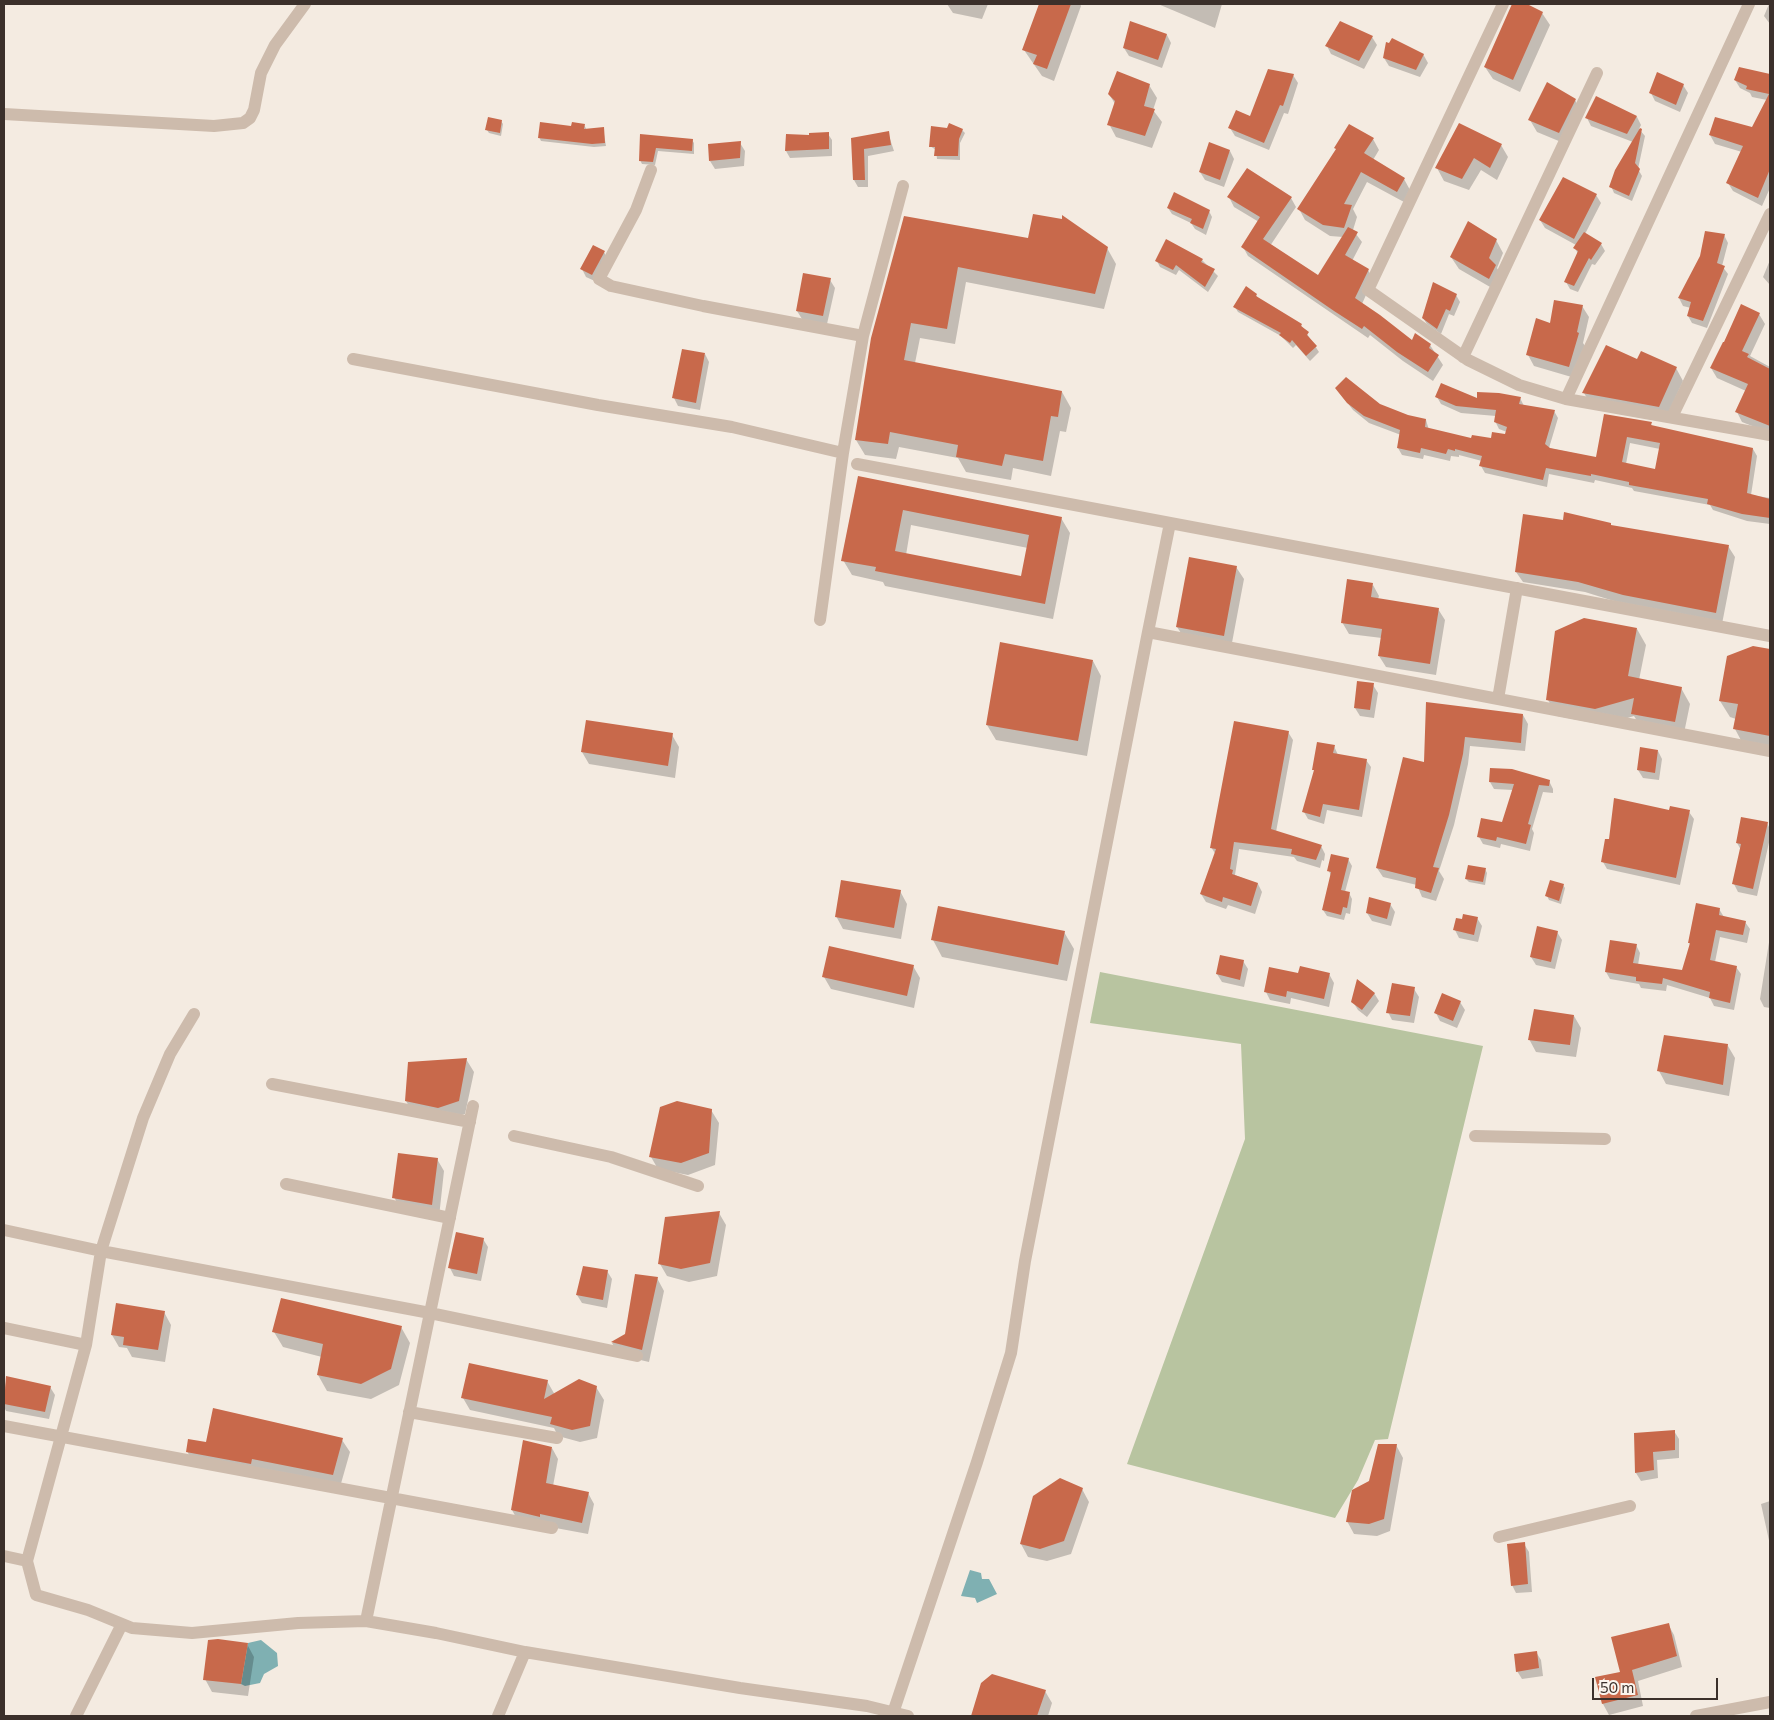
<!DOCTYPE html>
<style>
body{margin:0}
#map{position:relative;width:1774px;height:1720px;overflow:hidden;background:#f4ebe1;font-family:Commissioner,sans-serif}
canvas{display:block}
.frame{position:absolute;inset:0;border:5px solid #3b302b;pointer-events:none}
.scale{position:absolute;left:1592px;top:1678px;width:126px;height:22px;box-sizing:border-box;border:2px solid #3b302b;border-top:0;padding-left:6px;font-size:15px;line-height:18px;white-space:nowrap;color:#3b302b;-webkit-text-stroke:4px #fbf5ee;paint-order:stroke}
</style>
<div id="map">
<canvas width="1774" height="1720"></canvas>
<div class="frame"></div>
<div class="scale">50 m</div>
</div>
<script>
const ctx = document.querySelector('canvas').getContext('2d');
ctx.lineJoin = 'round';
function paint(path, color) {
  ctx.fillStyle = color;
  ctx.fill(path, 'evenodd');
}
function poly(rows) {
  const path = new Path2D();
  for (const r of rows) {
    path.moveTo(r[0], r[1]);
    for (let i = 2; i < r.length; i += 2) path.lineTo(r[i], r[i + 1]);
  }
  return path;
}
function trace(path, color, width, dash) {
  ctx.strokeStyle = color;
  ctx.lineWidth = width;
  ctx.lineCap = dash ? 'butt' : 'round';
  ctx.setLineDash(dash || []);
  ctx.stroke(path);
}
const green = poly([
 [1100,972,1483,1046,1388,1439,1375,1440,1358,1480,1335,1518,1127,1464,1245,1139,1241,1044,1090,1023]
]);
const water = poly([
 [970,1570,981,1573,982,1579,989,1579,997,1594,977,1603,975,1598,961,1596],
 [261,1640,277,1653,278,1666,264,1674,260,1683,245,1686,241,1684,248,1643]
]);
const shadow = poly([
 [947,4,988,4,982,19,953,13],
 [1040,4,1080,4,1081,6,1054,81,1042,76,1024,50],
 [1158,4,1222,4,1215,28],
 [1514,4,1524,4,1542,13,1550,25,1520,92,1493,79,1485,67],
 [1769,4,1770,4,1770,24,1764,16],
 [1167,35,1171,43,1162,68,1129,56,1124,48],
 [1372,37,1377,45,1364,69,1331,54,1327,46],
 [1423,54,1428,63,1420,77,1389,66,1384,58],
 [1740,69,1770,75,1770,188,1762,206,1733,191,1728,183,1742,152,1715,144,1710,135,1753,128,1767,100,1752,97,1750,93,1740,88,1735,80],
 [1293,75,1298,83,1288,114,1284,113,1269,150,1235,136,1230,128,1251,117],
 [1149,85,1157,98,1153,110,1162,122,1152,148,1116,137,1109,124,1115,104,1109,94],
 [1683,85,1688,93,1680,112,1655,101,1651,93],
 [1575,100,1582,113,1566,144,1537,132,1530,120],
 [1637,117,1641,125,1639,129,1645,136,1638,169,1642,176,1632,201,1614,193,1611,186,1633,142,1591,126,1587,118],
 [501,121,503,124,501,136,489,133,487,130],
 [584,125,587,130,603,128,606,146,594,147,541,141,539,137],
 [962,130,965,133,960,143,960,160,937,159,936,150,930,146],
 [888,133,894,151,868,156,868,187,858,187,854,180,853,139],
 [828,134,832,140,832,156,790,158,786,151,787,135,810,136],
 [641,135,692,140,694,143,694,154,658,151,655,165,642,164,640,160],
 [1373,139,1379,150,1373,160,1404,179,1410,190,1404,202,1367,182,1353,209,1357,217,1353,230,1362,242,1352,261,1368,270,1373,279,1362,304,1412,342,1430,345,1443,365,1433,381,1403,361,1370,335,1368,338,1248,256,1243,247,1259,222,1234,207,1229,197,1291,198,1296,207,1270,246,1318,277,1343,237,1330,236,1305,220,1299,209],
 [740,143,745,151,744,166,715,169,710,161],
 [1501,145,1508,157,1497,180,1481,170,1469,190,1444,181,1437,168],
 [1230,151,1234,159,1224,187,1205,180,1200,172],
 [1596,195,1601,203,1585,234,1601,244,1605,251,1595,265,1592,264,1578,292,1570,289,1566,282,1578,254,1575,248,1576,245,1545,228,1540,220],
 [1168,208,1209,211,1212,217,1206,235,1195,229,1191,223,1172,214],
 [904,217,1029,239,1107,248,1116,264,1104,309,966,282,955,344,920,338,915,363,1062,392,1071,408,1066,432,1060,431,1051,476,1013,468,1011,480,966,472,958,458,899,447,896,459,865,455,856,440],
 [1724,235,1728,243,1722,266,1728,274,1707,328,1692,323,1688,316,1691,308,1683,306,1679,298],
 [1496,240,1503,253,1497,268,1503,278,1497,291,1459,269,1451,257],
 [604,252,608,260,597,282,586,277,582,269],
 [1202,260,1218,276,1208,292,1179,270,1176,275,1160,267,1157,261],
 [1770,260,1770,285,1763,277],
 [830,280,835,288,827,324,802,319,797,311],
 [1256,295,1258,298,1301,325,1319,352,1310,361,1296,345,1293,348,1281,336,1238,312,1235,307],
 [1456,295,1460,302,1454,316,1449,314,1441,334,1427,324,1423,318],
 [1582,306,1589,317,1583,343,1585,346,1575,378,1534,366,1528,355,1551,324],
 [1759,314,1765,324,1750,356,1770,367,1770,433,1742,422,1737,412,1746,391,1717,378,1711,368],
 [705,354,709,362,700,410,678,406,674,398],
 [1638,361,1676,368,1683,381,1666,419,1591,405,1584,393],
 [1336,388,1407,416,1426,420,1429,430,1472,439,1492,440,1505,436,1507,432,1499,429,1495,421,1496,416,1461,413,1441,404,1437,397,1478,400,1520,398,1524,406,1554,411,1558,418,1549,448,1597,458,1605,415,1651,424,1653,427,1753,449,1757,456,1751,495,1770,498,1770,524,1747,521,1713,510,1710,505,1634,491,1632,488,1595,480,1594,483,1549,474,1547,487,1485,473,1481,466,1482,461,1459,455,1459,457,1451,456,1450,461,1424,455,1423,459,1402,455,1398,448,1401,435,1369,423,1353,410],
 [1630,443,1660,449,1656,471,1626,464],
 [859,478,1061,518,1070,533,1053,619,885,586,883,582,852,575,843,560],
 [911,525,1028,548,1022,578,906,555],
 [1612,526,1728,546,1735,557,1722,624,1630,606,1585,592,1523,582,1516,572],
 [1236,567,1244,579,1231,648,1185,639,1177,627],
 [1373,585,1379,596,1378,599,1438,609,1445,620,1436,675,1386,667,1379,656,1382,638,1349,634,1342,622],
 [1637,629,1646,645,1639,680,1681,688,1690,704,1683,738,1642,729,1634,716,1604,725,1557,716,1548,700],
 [1753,647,1770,650,1770,750,1744,746,1735,729,1736,719,1730,717,1720,701],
 [1093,661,1101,676,1087,756,996,740,987,725],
 [1373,685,1378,693,1374,718,1360,716,1355,708],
 [1427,704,1523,715,1528,724,1525,751,1470,746,1468,764,1454,825,1439,871,1444,879,1436,901,1422,897,1417,885,1383,877,1377,868,1425,763],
 [1288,732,1293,740,1276,832,1321,846,1325,854,1324,861,1322,860,1320,868,1297,861,1294,857,1239,849,1235,875,1258,884,1262,892,1255,914,1228,905,1226,909,1206,902,1201,894,1216,855,1211,847],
 [672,735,679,747,675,778,589,764,582,752],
 [1334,746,1338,755,1366,760,1371,767,1362,817,1327,810,1324,824,1308,819,1304,812,1315,772,1313,769],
 [1658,751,1662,759,1659,780,1643,778,1638,770],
 [1549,781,1553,789,1553,793,1543,792,1532,829,1534,833,1530,851,1501,844,1500,848,1483,844,1479,837,1503,824,1513,790,1494,789,1490,782],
 [1670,811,1689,812,1694,819,1680,885,1607,869,1603,862,1610,841],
 [1767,823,1770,829,1770,838,1757,896,1738,892,1734,884,1741,850,1737,843],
 [1348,859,1352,866,1345,892,1349,893,1352,899,1350,914,1346,913,1344,920,1327,916,1323,910,1331,876,1329,871],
 [1485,869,1487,873,1485,885,1469,882,1466,879],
 [1563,885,1565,888,1561,904,1549,900,1547,896],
 [900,891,907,904,901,939,843,929,836,916],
 [1390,904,1395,912,1391,926,1372,921,1367,913],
 [1719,909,1724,917,1745,922,1750,929,1747,943,1720,937,1715,962,1736,967,1741,974,1734,1010,1714,1006,1710,998,1667,985,1666,991,1641,988,1639,984,1610,979,1606,972,1636,945,1640,953,1638,965,1683,971,1690,945,1689,943],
 [1477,918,1482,926,1478,942,1459,938,1455,930],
 [1064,932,1074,949,1067,981,942,957,933,940],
 [1557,932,1562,940,1555,969,1536,965,1531,957],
 [1770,936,1770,1008,1764,1007,1760,999],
 [1243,961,1248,969,1244,987,1222,982,1217,974],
 [913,966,920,978,914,1008,831,989,824,977],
 [1299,974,1329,974,1334,983,1329,1007,1291,998,1290,1004,1270,1000,1266,992],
 [1414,989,1419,997,1414,1023,1392,1020,1388,1012],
 [1374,993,1379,1001,1367,1017,1358,1010,1353,1002],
 [1460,1002,1465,1010,1457,1028,1440,1021,1436,1013],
 [1574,1016,1581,1028,1576,1057,1536,1052,1529,1039],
 [1728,1046,1735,1058,1729,1096,1666,1084,1659,1071],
 [466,1059,474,1072,465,1114,446,1120,413,1113,406,1101],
 [711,1110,719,1123,715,1165,688,1175,658,1169,651,1157],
 [437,1159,444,1171,439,1217,401,1210,394,1197],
 [719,1213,726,1225,717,1276,689,1282,667,1276,660,1264],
 [483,1239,488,1247,481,1281,454,1276,450,1268],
 [607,1271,612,1279,607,1308,582,1303,577,1295],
 [657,1278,664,1291,649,1362,619,1355,612,1343,626,1335],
 [164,1312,171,1325,165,1362,132,1357,127,1348,119,1347,112,1335],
 [401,1327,410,1343,399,1385,371,1399,327,1391,318,1375,322,1357,283,1347,274,1332],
 [7,1377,50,1387,55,1395,49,1419,6,1411,4,1407,4,1392],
 [547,1381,555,1395,596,1387,604,1400,597,1438,580,1442,558,1436,554,1428,470,1410,463,1398],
 [1674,1431,1679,1439,1679,1458,1657,1460,1658,1478,1641,1481,1636,1473,1635,1434],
 [342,1440,350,1452,340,1487,194,1464,187,1451,207,1444],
 [1396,1445,1403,1458,1390,1531,1377,1536,1354,1534,1347,1521,1371,1482],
 [552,1448,558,1459,553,1486,588,1493,594,1504,588,1534,518,1521,512,1510],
 [1082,1489,1089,1502,1071,1554,1047,1561,1028,1557,1021,1544],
 [1770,1501,1770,1545,1761,1504],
 [1524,1544,1529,1552,1532,1592,1516,1593,1512,1585],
 [1668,1624,1674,1635,1682,1667,1638,1681,1643,1706,1609,1715,1603,1704,1596,1678,1621,1673],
 [247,1644,254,1657,248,1696,212,1692,205,1679],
 [1536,1652,1541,1660,1543,1676,1522,1679,1517,1671],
 [982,1684,1045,1691,1052,1703,1048,1716,972,1716]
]);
const building = poly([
 [1039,4,1071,4,1047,69,1033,64,1037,55,1022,50],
 [1512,4,1527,4,1543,12,1513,80,1484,67],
 [1130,21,1167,34,1158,60,1123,48],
 [1340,21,1373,36,1359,61,1325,46],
 [1392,38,1424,54,1416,70,1383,58,1386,42,1389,43],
 [1739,67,1770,74,1770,169,1758,198,1726,183,1743,146,1709,135,1715,117,1752,127,1769,94,1746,89,1747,86,1734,80],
 [1268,69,1294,74,1283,106,1280,105,1264,143,1228,128,1236,110,1250,116],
 [1117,71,1150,84,1144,106,1155,109,1145,136,1107,125,1115,101,1108,94],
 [1657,72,1684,84,1676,105,1649,93],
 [1547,82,1576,99,1559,133,1528,120],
 [1596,96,1637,116,1627,134,1585,118],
 [488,117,502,120,500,133,485,130],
 [540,122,571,126,572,122,585,124,584,129,604,127,605,143,592,144,538,138],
 [949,123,963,129,959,139,958,156,934,156,935,147,929,147,931,126,947,128],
 [1459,123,1502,144,1490,168,1474,158,1462,179,1435,168],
 [1349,124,1374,138,1364,153,1405,178,1397,192,1361,172,1344,204,1352,205,1344,228,1323,225,1297,209,1336,149,1334,148],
 [1640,128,1642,129,1635,163,1640,169,1629,196,1609,187,1615,170],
 [889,131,891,145,864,149,865,180,853,180,851,138],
 [829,132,829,149,785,151,786,134,809,135,809,133],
 [640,134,693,139,692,151,656,148,653,162,639,161],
 [741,141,740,158,709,161,708,144],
 [1209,142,1230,150,1220,180,1199,172],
 [1247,168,1292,197,1263,239,1318,275,1348,227,1358,232,1345,255,1369,269,1355,298,1380,315,1412,340,1415,333,1431,344,1429,348,1439,355,1428,372,1397,352,1364,326,1362,329,1334,311,1241,247,1260,217,1227,197],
 [1563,177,1597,194,1574,239,1539,220],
 [1174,192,1210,210,1203,229,1190,223,1192,219,1167,208],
 [1033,214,1062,219,1062,215,1108,247,1095,294,958,267,947,329,911,323,904,360,1062,391,1058,417,1051,416,1043,461,1005,454,1002,466,956,457,958,445,890,432,888,444,855,440,871,338,904,216,1028,238],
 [1468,221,1497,239,1489,258,1496,265,1489,279,1450,257],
 [1705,231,1725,234,1717,263,1725,266,1703,321,1687,316,1691,302,1678,298,1700,256],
 [1584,232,1602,243,1591,260,1589,258,1574,286,1564,282,1578,251,1573,248],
 [1166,239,1203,259,1201,262,1215,269,1205,287,1176,265,1173,270,1155,261],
 [593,245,605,251,592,275,580,269],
 [803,273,831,278,823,316,796,311],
 [1433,282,1457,294,1450,311,1446,309,1437,329,1422,318],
 [1246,286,1257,294,1256,296,1302,324,1301,326,1309,332,1307,335,1317,346,1306,356,1292,340,1290,343,1279,335,1281,333,1233,307],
 [1554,300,1583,305,1577,332,1579,333,1569,367,1526,355,1536,318,1550,323],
 [1741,304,1760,313,1742,351,1749,354,1747,357,1770,369,1770,426,1735,412,1748,384,1710,368,1723,342,1724,342],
 [1606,345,1637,359,1641,351,1677,367,1659,407,1582,393],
 [682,349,705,353,696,403,672,398],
 [1346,377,1380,404,1408,415,1426,419,1425,427,1471,438,1472,435,1491,438,1492,432,1505,434,1507,427,1494,422,1496,410,1456,406,1435,397,1441,383,1477,398,1477,392,1499,393,1521,397,1519,404,1555,410,1545,444,1550,448,1596,457,1604,414,1652,422,1651,425,1753,448,1747,493,1770,499,1770,518,1742,514,1707,504,1708,499,1629,485,1629,482,1591,474,1591,476,1546,468,1543,480,1479,466,1482,456,1455,449,1455,451,1448,449,1446,454,1421,448,1420,453,1397,448,1400,430,1364,416,1347,403,1335,388],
 [1627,437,1660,443,1655,469,1622,462],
 [858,476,1062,517,1045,604,875,571,876,567,841,561],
 [903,510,1029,535,1021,576,895,551],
 [1564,512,1611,523,1611,525,1729,545,1716,613,1623,595,1578,582,1515,572,1523,514,1563,520],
 [1189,557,1237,566,1224,636,1176,627],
 [1347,579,1373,583,1371,597,1439,608,1430,664,1378,656,1382,629,1341,623],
 [1584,618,1637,628,1628,676,1682,687,1675,722,1631,714,1634,698,1595,709,1546,700,1555,631],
 [1000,642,1093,660,1078,741,986,725],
 [1753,646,1770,649,1770,736,1733,729,1738,704,1719,701,1727,656],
 [1357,681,1374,683,1370,710,1354,708],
 [1426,702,1523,714,1521,743,1465,737,1463,754,1449,815,1433,867,1439,868,1431,893,1415,888,1416,878,1376,868,1403,757,1424,762],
 [586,720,673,733,668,766,581,752],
 [1234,721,1289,731,1271,829,1322,845,1316,860,1291,854,1292,849,1234,842,1230,869,1233,870,1232,874,1258,883,1251,906,1223,897,1222,902,1200,894,1216,849,1210,848],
 [1317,742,1335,745,1333,753,1367,759,1359,810,1323,804,1320,817,1302,812,1314,770,1312,770],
 [1640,747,1658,750,1655,773,1637,770],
 [1490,768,1512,769,1550,780,1549,786,1539,785,1528,824,1531,825,1526,844,1497,837,1496,841,1477,837,1481,818,1502,822,1514,784,1489,782],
 [1614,798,1669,810,1670,806,1690,810,1676,878,1601,862,1605,839,1609,839],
 [1741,817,1768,822,1753,889,1732,884,1741,844,1736,843],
 [1331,854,1349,858,1341,890,1350,892,1347,908,1343,907,1341,915,1322,910,1331,872,1327,871],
 [1468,865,1486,868,1483,882,1465,879],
 [841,880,901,890,894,928,835,917],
 [1550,880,1564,884,1559,901,1545,896],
 [1369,897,1391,903,1387,919,1366,913],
 [1696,903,1720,908,1719,915,1746,921,1743,935,1716,930,1710,960,1737,966,1730,1003,1709,998,1710,992,1663,978,1662,984,1636,981,1636,977,1605,972,1610,940,1637,944,1633,963,1682,970,1690,943,1688,943],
 [938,906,1065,931,1058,965,931,940],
 [1463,914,1478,917,1474,935,1453,930,1456,918,1462,919],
 [1537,926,1558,931,1551,962,1530,957],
 [829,946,914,965,907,996,822,977],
 [1220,955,1244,960,1240,980,1216,974],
 [1300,966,1330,973,1324,999,1287,991,1286,997,1264,992,1269,967,1298,973],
 [1357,979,1375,993,1362,1010,1351,1002],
 [1392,983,1415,987,1410,1016,1386,1013],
 [1442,993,1461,1001,1453,1021,1434,1013],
 [1534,1009,1574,1015,1570,1045,1528,1040],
 [1664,1035,1728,1044,1723,1085,1657,1071],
 [467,1058,459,1101,438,1108,405,1101,408,1062],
 [677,1101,712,1109,709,1153,681,1163,649,1157,660,1107],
 [398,1153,438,1158,432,1205,392,1198],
 [720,1211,710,1263,681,1269,658,1264,665,1217],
 [456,1232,484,1238,477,1274,448,1268],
 [583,1266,608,1270,603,1300,576,1295],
 [635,1274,658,1277,642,1350,611,1342,625,1334],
 [281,1298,402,1326,391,1369,361,1384,317,1375,323,1344,272,1332],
 [116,1303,165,1311,158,1350,123,1345,124,1337,111,1335],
 [469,1363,548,1380,544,1399,579,1379,597,1386,590,1426,572,1430,550,1424,552,1417,461,1398],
 [6,1376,51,1386,45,1412,4,1404],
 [213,1408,343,1438,333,1475,252,1459,251,1464,186,1452,188,1439,206,1442],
 [1675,1430,1675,1450,1653,1452,1654,1470,1635,1473,1634,1433],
 [523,1440,552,1447,546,1483,589,1492,582,1523,540,1514,540,1517,511,1510],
 [1378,1444,1397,1444,1384,1519,1369,1524,1346,1522,1352,1490,1369,1481],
 [1060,1478,1083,1488,1064,1541,1040,1549,1020,1544,1033,1496],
 [1525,1542,1528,1584,1511,1586,1507,1544],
 [1669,1623,1677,1656,1632,1670,1638,1695,1602,1704,1595,1677,1620,1672,1611,1637],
 [218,1639,248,1643,241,1684,203,1680,208,1640],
 [1537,1651,1539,1668,1516,1672,1514,1654],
 [992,1674,1046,1690,1037,1716,971,1716,981,1683]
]);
const street = poly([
 [1503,4,1368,290,1468,360,1519,385,1566,399,1770,435],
 [4,114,214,126,243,123,250,118,254,110,261,73,275,45,305,4],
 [651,170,636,210,599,279,611,286,703,306,863,336],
 [1463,357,1597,73],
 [353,359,598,405,732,427,843,453],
 [1566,399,1749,4],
 [1672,417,1770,214],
 [857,464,1770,636],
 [1170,523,1148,632,1770,751],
 [820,620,843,453,863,336,903,186],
 [1498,699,1517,588],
 [194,1014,170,1054,143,1118,101,1251,86,1345,27,1561,36,1595,88,1610,132,1628,192,1633,298,1623,366,1621,436,1633,525,1652,740,1688,867,1706,908,1716],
 [272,1084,470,1122],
 [514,1136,611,1157,698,1186],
 [1475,1136,1605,1139],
 [286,1184,450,1218],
 [4,1230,101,1251,430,1313,637,1356],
 [4,1328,86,1345],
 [409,1412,557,1438],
 [4,1426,552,1528],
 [1499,1537,1630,1506],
 [4,1556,27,1561],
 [366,1621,473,1106],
 [76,1716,122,1624],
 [498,1716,525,1652],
 [892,1716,977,1462,1011,1353,1025,1261,1148,632],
 [1696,1716,1770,1702]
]);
paint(green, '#b8c4a0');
paint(water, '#7fb0b2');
paint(shadow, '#0003');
paint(building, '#c8694b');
trace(street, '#cdbbac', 12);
</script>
